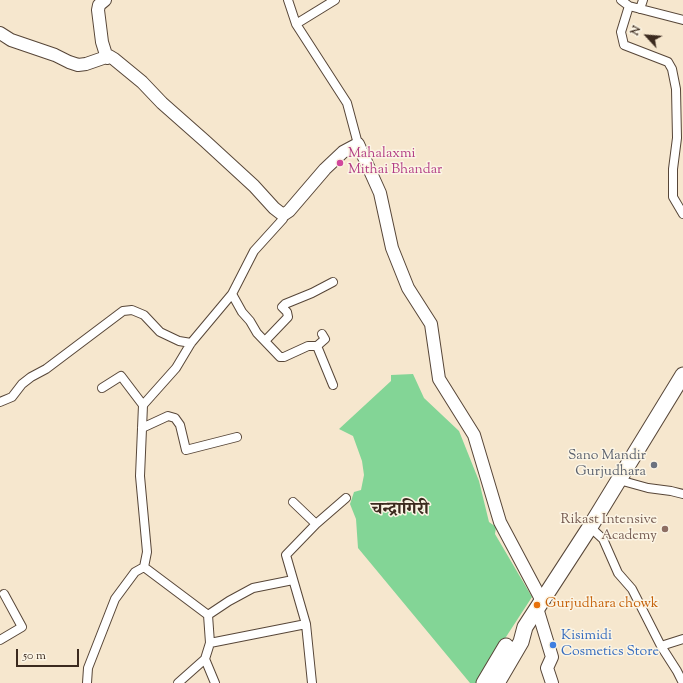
<!DOCTYPE html>
<meta charset="utf-8">
<style>
body{margin:0}
#map{position:relative;width:683px;height:683px;overflow:hidden;background:#f6e7ce;font-family:"Sorts Mill Goudy",serif}
canvas{display:block}
.north{position:absolute;left:627px;top:16px;width:40px;height:40px;-webkit-text-stroke:3px #fcf5e5;paint-order:stroke;rotate:296deg;font-size:11px;font-weight:700;line-height:16px;text-align:center;color:#3b2a1e}
.north::after{content:'';display:block;margin:auto;width:14px;height:18px;background:#3b2a1e;clip-path:polygon(50% 0,100% 100%,50% 72%,0 100%)}
.scale{position:absolute;left:16px;top:649px;width:63px;height:18px;box-sizing:border-box;border:2px solid #3b2a1e;border-top:0;padding-left:5px;font-size:12px;line-height:14px;white-space:nowrap;color:#3b2a1e;-webkit-text-stroke:3px #fcf5e5;paint-order:stroke}
</style>
<div id="map">
<canvas width="683" height="683"></canvas>
<div class="north">N</div>
<div class="scale">50 m</div>
</div>
<script>
const ctx = document.querySelector('canvas').getContext('2d');
ctx.lineJoin = 'round';
function paint(path, color) {
  ctx.fillStyle = color;
  ctx.fill(path, 'evenodd');
}
function poly(rows) {
  const path = new Path2D();
  for (const r of rows) {
    path.moveTo(r[0], r[1]);
    for (let i = 2; i < r.length; i += 2) path.lineTo(r[i], r[i + 1]);
  }
  return path;
}
function trace(path, color, width, dash) {
  ctx.strokeStyle = color;
  ctx.lineWidth = width;
  ctx.lineCap = dash ? 'butt' : 'round';
  ctx.setLineDash(dash || []);
  ctx.stroke(path);
}
function label(font, color, halo, rows, align = 'center') {
  ctx.font = font + ' "Sorts Mill Goudy","Noto Serif Devanagari",serif';
  ctx.lineWidth = 3;
  ctx.setLineDash([]);
  ctx.textBaseline = 'middle';
  ctx.strokeStyle = halo;
  ctx.fillStyle = color;
  for (const [text, x, y, turn = 0] of rows) {
    ctx.save();
    ctx.translate(x, y);
    ctx.rotate((+turn || 0) * Math.PI / 180);
    ctx.textAlign = isNaN(turn) ? turn : align;
    if (halo) ctx.strokeText(text, 0, 0);
    ctx.fillText(text, 0, 0);
    ctx.restore();
  }
}
const green = poly([
 [413,374,424,398,459,431,479,481,489,522,496,527,495,534,532,597,504,640,483,676,476,683,470,683,358,548,356,519,350,504,354,492,361,490,364,475,362,461,353,436,339,429,391,381,391,375]
]);
const street = poly([
 [288,0,296,24,347,103,358,144],
 [621,0,629,6,683,20],
 [629,6,621,32,624,45,668,62,672,69,676,89,677,138,673,169,673,197,683,214],
 [640,9,643,0],
 [296,24,335,0],
 [232,294,242,312,250,321,257,333,280,357,284,357,308,346,317,346,333,385],
 [265,341,288,317,287,312,282,307,285,304,312,293,333,282],
 [317,346,325,339,322,334],
 [102,388,121,376,143,405],
 [0,402,12,397,22,384,31,377,46,369,123,311,132,310,144,315,160,332,179,341,191,343],
 [142,428,168,416,175,418,180,425,186,450,237,437],
 [619,480,648,488,671,491,683,494],
 [293,502,316,524],
 [590,527,603,539,618,573,632,589,661,646,677,671,683,683],
 [208,615,229,601,253,588,293,580],
 [0,640,22,627,4,594],
 [210,643,306,624],
 [661,646,683,639],
 [87,683,88,668,115,599,135,572,144,567],
 [178,683,205,659],
 [215,683,205,659,210,643,208,615,144,567,147,552,140,476,143,405,176,368,191,343,232,294,254,251,283,219,283,215],
 [312,683,306,624,286,555,316,524,346,498]
]);
const secondary = poly([
 [105,0,99,5,98,10,102,42,107,58],
 [0,33,11,40,55,55,69,62,78,65,86,64,109,56,114,59,142,82,162,103,205,141,254,186,274,208,283,215,289,211,325,169,343,152,358,144,380,193,392,248,408,288,431,324,439,379,474,435,500,522,542,601],
 [537,608,552,657,547,668,552,683]
]);
const highway = poly([
 [484,683,506,646],
 [497,683,521,642,525,627,590,527,683,375]
]);
const markers = [
 [340,163,4,"#d1479c"],
 [654,465,4,"#6b7280"],
 [665,529,4,"#8d6e63"],
 [537,605,4,"#e8710a"],
 [553,645,4,"#3f7fe0"]
];
const hotelNames = [
 ["Mahalaxmi",348,155],
 ["Mithai Bhandar",348,171]
];
const worshipNames = [
 ["Sano Mandir",646,457],
 ["Gurjudhara",646,473]
];
const educationNames = [
 ["Rikast Intensive",657,521],
 ["Academy",657,537]
];
const foodNames = [
 ["Gurjudhara chowk",545,605]
];
const shopNames = [
 ["Kisimidi",561,637],
 ["Cosmetics Store",561,653]
];
const districtNames = [
 ["चन्द्रागिरी",400,511]
];
paint(green, '#83d596');
trace(street, '#574638', 10);
trace(secondary, '#574638', 14);
trace(highway, '#574638', 17);
trace(street, '#fff', 8);
trace(secondary, '#fff', 12);
trace(highway, '#fff', 15);
for (const [x, y, r, color] of markers) {
  const dot = new Path2D();
  dot.arc(x, y, r, 0, 2 * Math.PI);
  ctx.fillStyle = color;
  ctx.fill(dot);
  trace(dot, '#fcf5e5', 1.5);
}
label('14px', '#b23c85', '#fcf5e5', hotelNames, 'left');
label('14px', '#5b616d', '#fcf5e5', worshipNames, 'right');
label('14px', '#785e54', '#fcf5e5', educationNames, 'right');
label('14px', '#c56008', '#fcf5e5', foodNames, 'left');
label('14px', '#366cbe', '#fcf5e5', shopNames, 'left');
label('bold 18px', '#3b2a1e', '#fcf5e5', districtNames);
</script>
